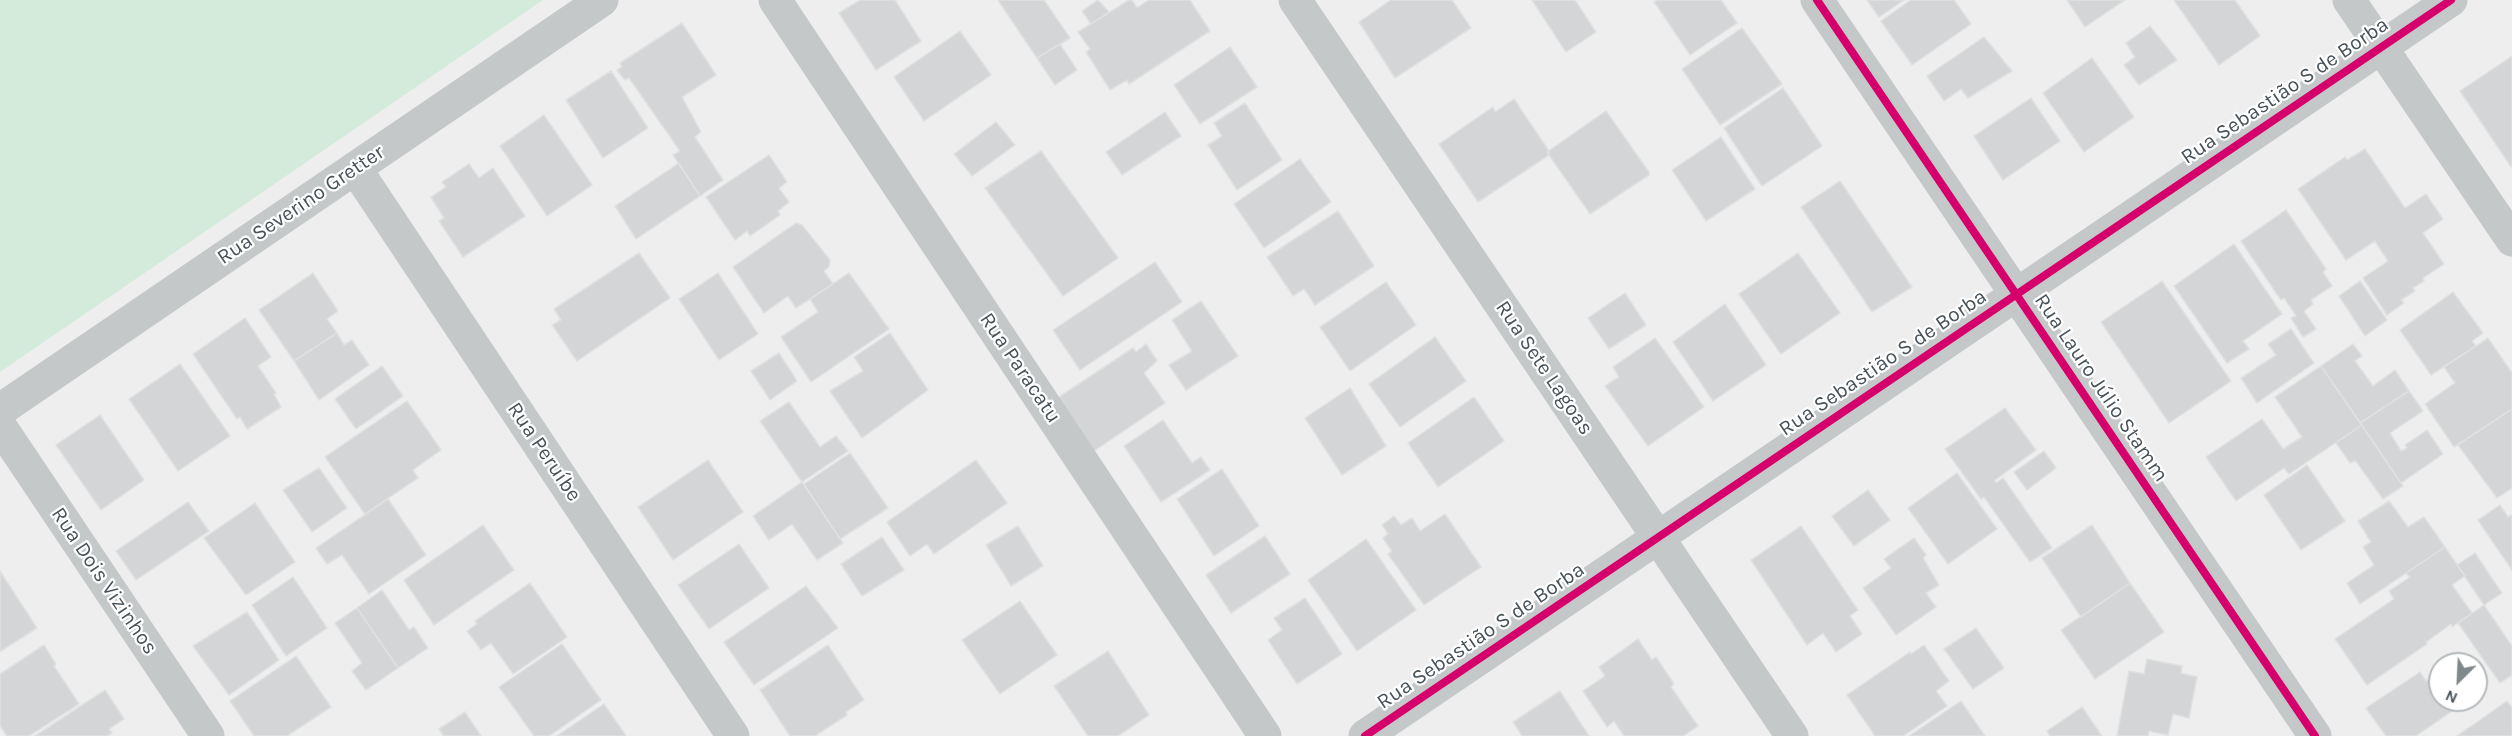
<!DOCTYPE html>
<meta charset="utf-8">
<style>
body{margin:0}
#map{position:relative;width:2512px;height:736px;overflow:hidden;background:#eee;font-family:Karla,sans-serif}
canvas{display:block}
.north{position:absolute;left:2428px;top:652px;width:60px;height:60px;box-sizing:border-box;background:#fff;border:2px solid #b5b9bc;border-radius:50%;rotate:204deg;font-size:16px;font-weight:700;line-height:24px;text-align:center;color:#475158}
.north::after{content:'';display:block;margin:auto;width:21px;height:27px;background:#81888c;clip-path:polygon(50% 0,100% 100%,50% 72%,0 100%)}
</style>
<div id="map">
<canvas width="2512" height="736"></canvas>
<div class="north">N</div>
</div>
<script>
const ctx = document.querySelector('canvas').getContext('2d');
ctx.lineJoin = 'round';
function paint(path, color) {
  ctx.fillStyle = color;
  ctx.fill(path, 'evenodd');
}
function poly(rows) {
  const path = new Path2D();
  for (const r of rows) {
    path.moveTo(r[0], r[1]);
    for (let i = 2; i < r.length; i += 2) path.lineTo(r[i], r[i + 1]);
  }
  return path;
}
function trace(path, color, width, dash) {
  ctx.strokeStyle = color;
  ctx.lineWidth = width;
  ctx.lineCap = dash ? 'butt' : 'round';
  ctx.setLineDash(dash || []);
  ctx.stroke(path);
}
function label(font, color, halo, rows, align = 'center') {
  ctx.font = font + ' Karla,sans-serif';
  ctx.lineWidth = 4.5;
  ctx.setLineDash([]);
  ctx.textBaseline = 'middle';
  ctx.strokeStyle = halo;
  ctx.fillStyle = color;
  for (const [text, x, y, turn = 0] of rows) {
    ctx.save();
    ctx.translate(x, y);
    ctx.rotate((+turn || 0) * Math.PI / 180);
    ctx.textAlign = isNaN(turn) ? turn : align;
    if (halo) ctx.strokeText(text, 0, 0);
    ctx.fillText(text, 0, 0);
    ctx.restore();
  }
}
const green = poly([
 [0,0,543,0,0,372]
]);
const building = poly([
 [860,0,895,0,921,41,876,70,839,13,860,0],
 [998,0,1044,0,1070,38,1037,58,998,0],
 [1098,0,1109,12,1091,24,1082,11,1098,0],
 [1129,0,1132,0,1137,8,1149,0,1190,0,1210,31,1129,84,1127,80,1110,90,1086,52,1090,49,1078,32,1129,0],
 [1391,0,1452,0,1471,28,1395,78,1359,22,1391,0],
 [1532,0,1575,0,1596,32,1566,52,1532,0],
 [1658,0,1721,0,1737,23,1690,55,1657,6,1654,2,1658,0],
 [1867,0,1904,0,1879,17,1867,0],
 [1911,0,1954,0,1971,24,1912,65,1881,21,1911,0],
 [2067,0,2125,0,2085,27,2067,0],
 [2174,0,2235,0,2260,36,2219,65,2174,0],
 [682,23,716,75,682,97,701,132,695,137,723,180,700,196,673,155,680,151,629,78,625,80,617,70,622,67,620,63,682,23],
 [2150,26,2177,60,2139,85,2124,65,2135,57,2126,43,2150,26],
 [1742,28,1782,84,1720,125,1682,69,1742,28],
 [960,31,991,75,924,121,894,77,960,31],
 [1984,37,2012,71,1968,98,1961,89,1944,101,1927,76,1984,37],
 [1060,44,1077,70,1055,85,1037,58,1060,44],
 [1230,47,1257,87,1200,124,1174,85,1230,47],
 [2512,56,2512,166,2511,167,2460,91,2512,56],
 [2092,58,2134,117,2084,152,2043,93,2092,58],
 [611,71,648,128,603,158,566,100,611,71],
 [1783,88,1822,146,1762,186,1724,128,1783,88],
 [2031,98,2060,141,2003,180,1974,136,2031,98],
 [1514,99,1549,151,1549,155,1478,202,1439,144,1493,107,1495,112,1514,99],
 [1245,103,1282,160,1237,190,1208,145,1222,136,1214,123,1245,103],
 [1606,111,1649,172,1649,175,1590,214,1547,152,1606,111],
 [1165,112,1181,136,1122,175,1106,152,1165,112],
 [544,115,592,185,547,216,500,146,544,115],
 [996,122,1015,145,972,176,954,154,996,122],
 [1721,137,1755,189,1706,221,1672,170,1721,137],
 [2365,149,2405,208,2426,194,2443,219,2423,233,2444,264,2423,278,2424,281,2413,288,2415,291,2401,300,2404,303,2387,315,2363,278,2388,261,2375,241,2346,260,2298,189,2345,157,2347,160,2365,149],
 [1041,151,1118,258,1063,296,985,188,1041,151],
 [769,155,787,182,779,188,789,202,778,211,780,215,750,236,747,231,735,240,706,197,769,155],
 [1300,159,1331,202,1264,248,1234,204,1300,159],
 [679,163,700,196,636,239,615,206,679,163],
 [469,164,479,178,493,168,525,216,463,257,439,221,444,218,431,197,446,187,442,182,469,164],
 [1840,181,1912,287,1872,312,1801,207,1840,181],
 [2286,210,2326,269,2323,272,2332,286,2311,300,2313,304,2304,311,2316,329,2303,337,2291,318,2296,316,2284,298,2281,300,2241,241,2286,210],
 [1338,211,1374,266,1315,305,1304,289,1293,296,1267,257,1338,211],
 [796,223,802,225,830,260,829,267,824,271,833,284,796,308,788,296,764,313,733,267,796,223],
 [2234,244,2282,314,2243,341,2249,349,2227,363,2174,286,2234,244],
 [639,253,670,298,577,361,552,325,561,320,554,309,639,253],
 [1798,253,1840,313,1781,354,1739,294,1798,253],
 [1155,262,1182,302,1080,370,1053,330,1155,262],
 [313,273,338,311,327,319,337,333,294,361,259,310,313,273],
 [718,273,758,334,719,360,679,299,718,273],
 [849,273,889,329,811,382,781,337,818,312,810,299,849,273],
 [2162,281,2231,381,2169,423,2101,322,2162,281],
 [2360,281,2387,320,2365,336,2339,296,2360,281],
 [1386,282,1416,325,1350,371,1320,327,1386,282],
 [2453,292,2483,333,2472,341,2476,346,2431,375,2400,330,2453,292],
 [1625,293,1646,325,1609,349,1588,318,1625,293],
 [1201,301,1238,356,1186,390,1169,365,1192,351,1172,320,1201,301],
 [1725,304,1766,365,1713,401,1673,342,1725,304],
 [245,318,271,357,258,366,276,393,274,394,281,407,247,429,240,417,237,419,193,354,245,318],
 [2291,329,2314,363,2257,403,2241,378,2276,355,2268,344,2291,329],
 [337,333,344,345,352,340,369,365,319,400,294,361,337,333],
 [890,333,928,390,862,438,830,391,863,371,854,357,890,333],
 [1435,337,1466,381,1400,427,1369,384,1435,337],
 [1655,338,1704,407,1648,446,1605,386,1619,377,1613,367,1655,338],
 [2488,338,2512,373,2512,409,2454,447,2425,404,2455,383,2444,367,2488,338],
 [1146,344,1157,361,1144,373,1165,403,1088,455,1053,401,1133,348,1136,352,1146,344],
 [2353,344,2362,356,2355,361,2373,386,2395,370,2409,391,2360,423,2321,366,2353,344],
 [779,353,797,381,770,400,751,371,779,353],
 [180,364,230,436,178,471,129,399,180,364],
 [382,366,403,396,356,429,335,399,382,366],
 [2321,366,2362,425,2289,474,2284,468,2236,501,2206,457,2262,419,2283,449,2302,437,2275,397,2321,366],
 [1350,388,1386,446,1342,475,1305,418,1350,388],
 [2409,391,2423,411,2390,433,2401,451,2407,448,2405,445,2427,430,2443,454,2401,483,2360,423,2409,391],
 [1474,397,1504,441,1438,487,1408,443,1474,397],
 [407,401,441,450,413,470,418,478,365,514,325,457,407,401],
 [789,402,820,447,836,436,848,451,802,482,760,421,789,402],
 [2005,408,2036,450,1995,480,1996,483,2003,478,2052,548,2030,562,1984,497,1981,499,1945,449,2005,408],
 [2512,409,2512,488,2497,498,2458,445,2512,409],
 [100,415,144,480,101,510,56,445,100,415],
 [1163,420,1192,463,1201,457,1210,470,1161,502,1124,446,1163,420],
 [2362,425,2403,486,2383,499,2355,460,2350,463,2336,443,2362,425],
 [2044,451,2056,468,2027,490,2014,472,2044,451],
 [850,453,888,508,840,539,804,484,850,453],
 [708,460,743,512,673,560,638,507,708,460],
 [976,460,1007,503,934,554,927,544,910,556,887,522,976,460],
 [2307,465,2345,521,2301,550,2264,495,2307,465],
 [319,468,347,508,312,532,283,490,319,468],
 [1222,469,1259,526,1214,556,1177,499,1222,469],
 [1957,473,1997,529,1948,564,1908,508,1957,473],
 [802,482,843,543,817,560,792,524,769,540,753,516,802,482],
 [1868,490,1890,520,1854,546,1832,516,1868,490],
 [388,499,426,555,369,594,342,555,327,564,316,548,388,499],
 [2389,501,2408,527,2424,517,2445,547,2360,604,2347,583,2374,565,2363,547,2371,542,2358,521,2389,501],
 [188,502,209,531,136,580,116,551,188,502],
 [255,503,295,562,246,595,204,538,255,503],
 [2500,505,2508,517,2512,515,2512,570,2478,520,2500,505],
 [1445,514,1481,567,1424,605,1388,554,1392,551,1383,538,1388,534,1382,525,1394,516,1401,525,1412,518,1420,531,1445,514],
 [483,525,514,570,434,625,404,580,483,525],
 [2092,525,2130,583,2081,617,2042,558,2092,525],
 [1018,526,1043,566,1011,586,986,545,1018,526],
 [1801,526,1858,610,1850,616,1862,634,1836,652,1823,633,1807,645,1751,560,1801,526],
 [1265,536,1290,574,1231,613,1206,575,1265,536],
 [882,537,904,570,862,596,841,564,882,537],
 [1914,538,1926,555,1923,558,1939,585,1926,593,1936,607,1896,635,1863,588,1891,568,1884,559,1914,538],
 [1366,539,1416,610,1357,651,1308,580,1366,539],
 [739,544,769,588,709,629,678,585,739,544],
 [2445,547,2465,576,2452,585,2472,613,2452,627,2451,624,2426,642,2427,644,2367,685,2335,639,2394,599,2389,591,2410,577,2406,573,2445,547],
 [2475,553,2502,593,2484,605,2457,565,2475,553],
 [0,571,37,628,1,651,0,650,0,571],
 [293,577,327,628,286,656,252,605,293,577],
 [530,583,567,637,513,674,491,643,481,650,467,631,477,624,475,621,530,583],
 [2130,583,2164,632,2095,679,2061,630,2130,583],
 [806,586,838,628,754,685,724,642,806,586],
 [382,590,409,630,414,627,428,648,398,668,357,608,382,590],
 [1305,598,1342,654,1297,684,1268,640,1282,630,1274,618,1305,598],
 [1020,601,1057,655,1000,694,962,640,1020,601],
 [2484,605,2512,646,2512,675,2500,683,2458,623,2484,605],
 [357,608,398,668,366,690,352,671,362,663,335,623,357,608],
 [247,612,279,660,229,695,193,646,247,612],
 [1976,628,2004,668,1973,689,1944,649,1976,628],
 [1638,639,1652,660,1656,657,1674,684,1671,687,1698,726,1683,736,1624,736,1614,721,1607,727,1583,691,1605,676,1599,667,1638,639],
 [562,644,601,700,549,736,534,736,499,687,562,644],
 [44,645,56,664,54,666,79,704,29,736,7,736,0,726,0,674,44,645],
 [828,645,864,700,846,712,847,715,815,736,790,736,760,690,828,645],
 [1924,645,1949,681,1936,691,1947,706,1903,736,1875,736,1847,695,1910,652,1911,654,1924,645],
 [1108,651,1149,715,1118,736,1088,736,1054,686,1108,651],
 [296,656,331,707,287,736,254,736,230,701,296,656],
 [2147,659,2182,666,2181,673,2197,677,2189,718,2173,714,2168,735,2149,731,2148,736,2117,736,2129,671,2144,674,2147,659],
 [2420,672,2426,681,2440,672,2440,700,2462,700,2460,701,2462,704,2416,736,2386,736,2366,708,2420,672],
 [105,690,124,719,109,729,112,733,107,736,35,736,105,690],
 [1560,691,1589,736,1522,736,1513,722,1560,691],
 [1961,701,1985,736,1909,736,1961,701],
 [2507,701,2512,708,2512,736,2457,736,2507,701],
 [604,704,626,736,557,736,604,704],
 [2082,707,2102,736,2050,736,2047,731,2082,707],
 [465,712,481,736,444,736,439,729,465,712]
]);
const minor = poly([
 [1295,0,1792,736],
 [1817,0,2315,736],
 [2349,0,2512,240],
 [355,168,733,736],
 [0,410,602,0],
 [0,426,208,736]
]);
const tertiary = poly([
 [775,0,1265,736],
 [1365,736,2451,0]
]);
const cycleway = poly([
 [1817,0,2315,736],
 [1365,736,2451,0]
]);
const streetNames = [
 ["Rua Sebastião S de Borba",2285,91,-34],
 ["Rua Severino Gretter",301,205,-34],
 ["Rua Sebastião S de Borba",1883,363,-34],
 ["Rua Paracatu",1020,368,56],
 ["Rua Sete Lagoas",1544,368,56],
 ["Rua Lauro Júlio Stamm",2101,388,56],
 ["Rua Peruíbe",544,452,56],
 ["Rua Dois Vizinhos",104,581,56],
 ["Rua Sebastião S de Borba",1481,636,-34]
];
paint(green, '#d4ebdc');
paint(building, '#d4d5d6');
trace(building, '#dfe0e1', 1.5);
trace(minor, '#c5c8c9', 33);
trace(tertiary, '#c5c8c9', 33);
trace(cycleway, '#d6006c', 8);
label('21px', '#475158', '#fff', streetNames);
</script>
